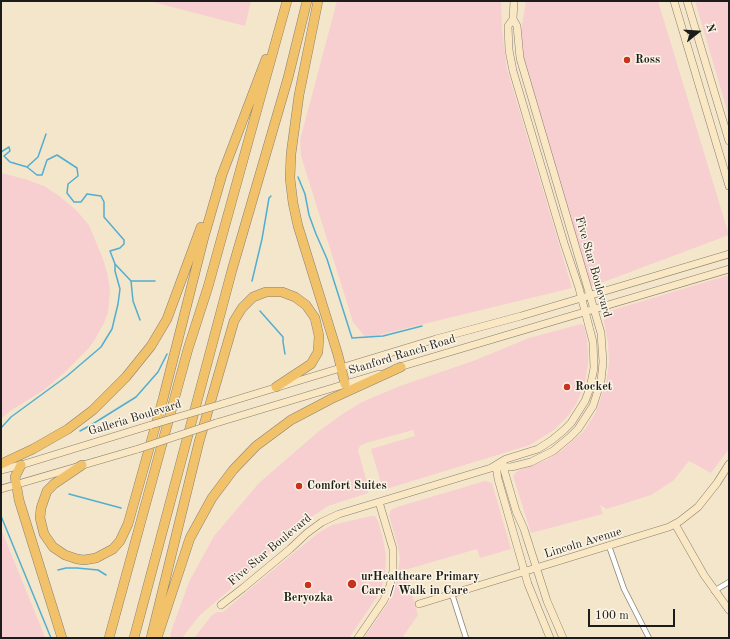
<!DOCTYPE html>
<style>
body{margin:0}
#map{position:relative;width:730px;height:639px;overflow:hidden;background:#f4e6cb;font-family:"Old Standard TT",serif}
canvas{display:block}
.frame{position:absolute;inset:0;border:2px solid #1c1c1c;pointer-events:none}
.north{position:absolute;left:678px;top:12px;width:40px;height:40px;-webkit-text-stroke:3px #fcf5e5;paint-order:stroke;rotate:73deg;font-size:11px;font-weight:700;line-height:16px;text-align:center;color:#1c1c1c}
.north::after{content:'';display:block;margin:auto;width:14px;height:18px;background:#1c1c1c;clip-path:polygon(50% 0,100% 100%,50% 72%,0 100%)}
.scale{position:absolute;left:588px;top:609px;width:87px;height:18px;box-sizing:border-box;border:2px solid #1c1c1c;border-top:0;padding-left:5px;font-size:12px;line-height:14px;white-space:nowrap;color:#1c1c1c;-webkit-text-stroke:3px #fcf5e5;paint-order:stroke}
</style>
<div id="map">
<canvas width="730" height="639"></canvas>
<div class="frame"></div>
<div class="north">N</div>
<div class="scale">100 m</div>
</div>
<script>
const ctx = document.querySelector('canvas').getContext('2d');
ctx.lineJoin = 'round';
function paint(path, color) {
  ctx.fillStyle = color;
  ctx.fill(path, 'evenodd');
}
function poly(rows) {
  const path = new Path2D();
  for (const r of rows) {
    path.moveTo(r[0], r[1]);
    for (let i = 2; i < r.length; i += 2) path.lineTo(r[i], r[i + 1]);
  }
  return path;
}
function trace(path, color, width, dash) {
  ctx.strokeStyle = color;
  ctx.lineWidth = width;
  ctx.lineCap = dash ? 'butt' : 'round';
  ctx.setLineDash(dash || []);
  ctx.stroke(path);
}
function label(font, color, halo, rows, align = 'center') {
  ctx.font = font + ' "Old Standard TT",serif';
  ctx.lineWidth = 3;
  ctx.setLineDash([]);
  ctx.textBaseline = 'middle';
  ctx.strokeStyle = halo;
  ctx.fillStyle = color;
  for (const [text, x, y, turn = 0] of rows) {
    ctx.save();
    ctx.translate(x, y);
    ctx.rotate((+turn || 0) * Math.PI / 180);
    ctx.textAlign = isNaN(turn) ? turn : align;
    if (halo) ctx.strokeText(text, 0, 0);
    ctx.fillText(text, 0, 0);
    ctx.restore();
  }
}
const built = poly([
 [149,1,251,1,245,26],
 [337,1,501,1,502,29,507,69,572,288,366,338,353,322,301,156,300,140],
 [526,1,658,1,729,235,590,287,524,67,520,37],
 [695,1,729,1,729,117],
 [1,173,25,179,44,186,58,195,76,210,89,225,103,259,108,276,110,290,108,313,104,323,94,341,88,349,65,372,44,390,10,411,1,419],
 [729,275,729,449,711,473,689,461,673,481,651,495,607,509,600,505,603,514,531,533,513,476,517,471,547,460,563,449,583,432,595,414,606,383,609,362,608,343,603,316,606,312],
 [581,324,584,326,587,339,588,351,588,364,584,387,576,404,569,415,554,430,530,445,383,490,371,449,415,436,413,430,366,443,360,446,358,450,369,490,368,493,328,506,298,526,226,593,200,615,182,638,172,638,170,635,173,626,189,582,214,536,259,483,319,431,344,413,362,402,400,386,473,361,529,338],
 [485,481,492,483,511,549,480,558,477,549,398,572,400,559,398,547,389,515,391,510,397,507],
 [371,516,375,516,378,521,383,539,386,556,385,577,379,594,349,638,194,638,212,615,217,612,223,612,244,594,318,533,332,525],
 [1,529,41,627,45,638,1,638],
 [398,577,408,579,418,615,402,638,364,638,390,600]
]);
const stream = poly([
 [1,152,9,147,10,151,4,156,10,162,27,167,37,175,42,175,47,160,57,155,77,168,78,176,68,184,67,193,74,202,81,202,87,194,101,196,104,202,104,217,124,240,124,244,120,248,110,251,115,264,131,281,155,281],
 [27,167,38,157,46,134],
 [298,177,305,194,309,215,316,234,327,259,352,338,383,336,422,326],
 [131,281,133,301,140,320],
 [252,281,262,239,269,198,271,196],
 [260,311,283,337,283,342,285,354],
 [1,428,11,417,67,376,101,347,112,329,118,304,120,289,115,271,115,264],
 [80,431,91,425,136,397,158,372,167,354],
 [69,494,121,508],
 [1,516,51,638],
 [58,570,66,568,77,568,98,570,106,575]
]);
const street = poly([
 [609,546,624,589,649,638],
 [714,591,729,582],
 [452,594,466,638]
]);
const secondary = poly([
 [674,1,729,186],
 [687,1,729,141],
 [396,368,729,269],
 [222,404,436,339,521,316,729,254],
 [216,423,379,374],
 [502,463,516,511,524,529,547,601,563,638],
 [496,466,511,467,531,462,553,451,570,437,578,429,593,406,601,381,603,362,601,333,520,58,517,26,513,19,514,1],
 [496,466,498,479,528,584,550,638],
 [1,470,21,465,151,425],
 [1,489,138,449],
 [675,524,704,575,729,610],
 [419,604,669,527,680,521,698,507,717,483,729,464],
 [221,605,243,588,290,549,307,533,322,522,339,514,491,468,506,459,538,449,552,440,564,430,571,423,585,401,590,388,594,368,593,342,579,288,564,243,513,71,509,50,508,26,513,19],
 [358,638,384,600,390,586,393,571,393,549,379,502]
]);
const highway = poly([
 [318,1,299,95,291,154,290,178,293,203,298,226,338,355,345,384],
 [220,180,266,59],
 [1,464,33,449,68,429,93,410,126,377,151,346,167,319,201,227],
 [21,465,15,477,19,500,62,638],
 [82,465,54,484,47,491,41,508,40,518,44,534,53,547,65,555,77,559,84,560,96,558,113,549,120,541,128,524,163,399,204,237,222,175],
 [109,638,188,349,208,287,287,1],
 [134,638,232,270,288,78,307,1],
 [151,638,199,442,234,321,242,308,253,297,266,292,282,292,295,297,306,305,315,318,319,336,318,352,311,364,276,387],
 [157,638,190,538,212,498,233,470,256,446,291,420,331,399,401,367]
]);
const secondaryBridge = poly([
 [151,425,222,404],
 [138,449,216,423]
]);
const markers = [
 [627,60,4,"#c8321e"],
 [567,387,4,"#c8321e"],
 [299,486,4,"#c8321e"],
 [352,584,5,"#c8321e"],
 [308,585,4,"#c8321e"]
];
const poiNames = [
 ["Ross",635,60],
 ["Rocket",575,387],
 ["Comfort Suites",307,486],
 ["urHealthcare Primary",361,577],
 ["Care / Walk in Care",361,591],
 ["Beryozka",308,598,"center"]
];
const streetNames = [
 ["Five Star Boulevard",593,267,74],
 ["Stanford Ranch Road",402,355,-17],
 ["Galleria Boulevard",135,418,-17],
 ["Lincoln Avenue",583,543,-17],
 ["Five Star Boulevard",270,550,-40]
];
paint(built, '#f7cfd1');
trace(stream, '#52aed0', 1.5);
trace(street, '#888174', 6);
trace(secondary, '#888174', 8);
trace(highway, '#888174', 10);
trace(street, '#fff', 4.5);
trace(secondary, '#fae7c3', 7);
trace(highway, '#f2c26a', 9);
trace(secondaryBridge, '#888174', 8, []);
trace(secondaryBridge, '#fae7c3', 7);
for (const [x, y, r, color] of markers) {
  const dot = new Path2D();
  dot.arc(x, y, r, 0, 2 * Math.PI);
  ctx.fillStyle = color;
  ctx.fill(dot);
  trace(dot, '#fcf5e5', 1.5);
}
label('bold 12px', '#1c1c1c', '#fcf5e5', poiNames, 'left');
label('12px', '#1c1c1c', '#fcf5e5', streetNames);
</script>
